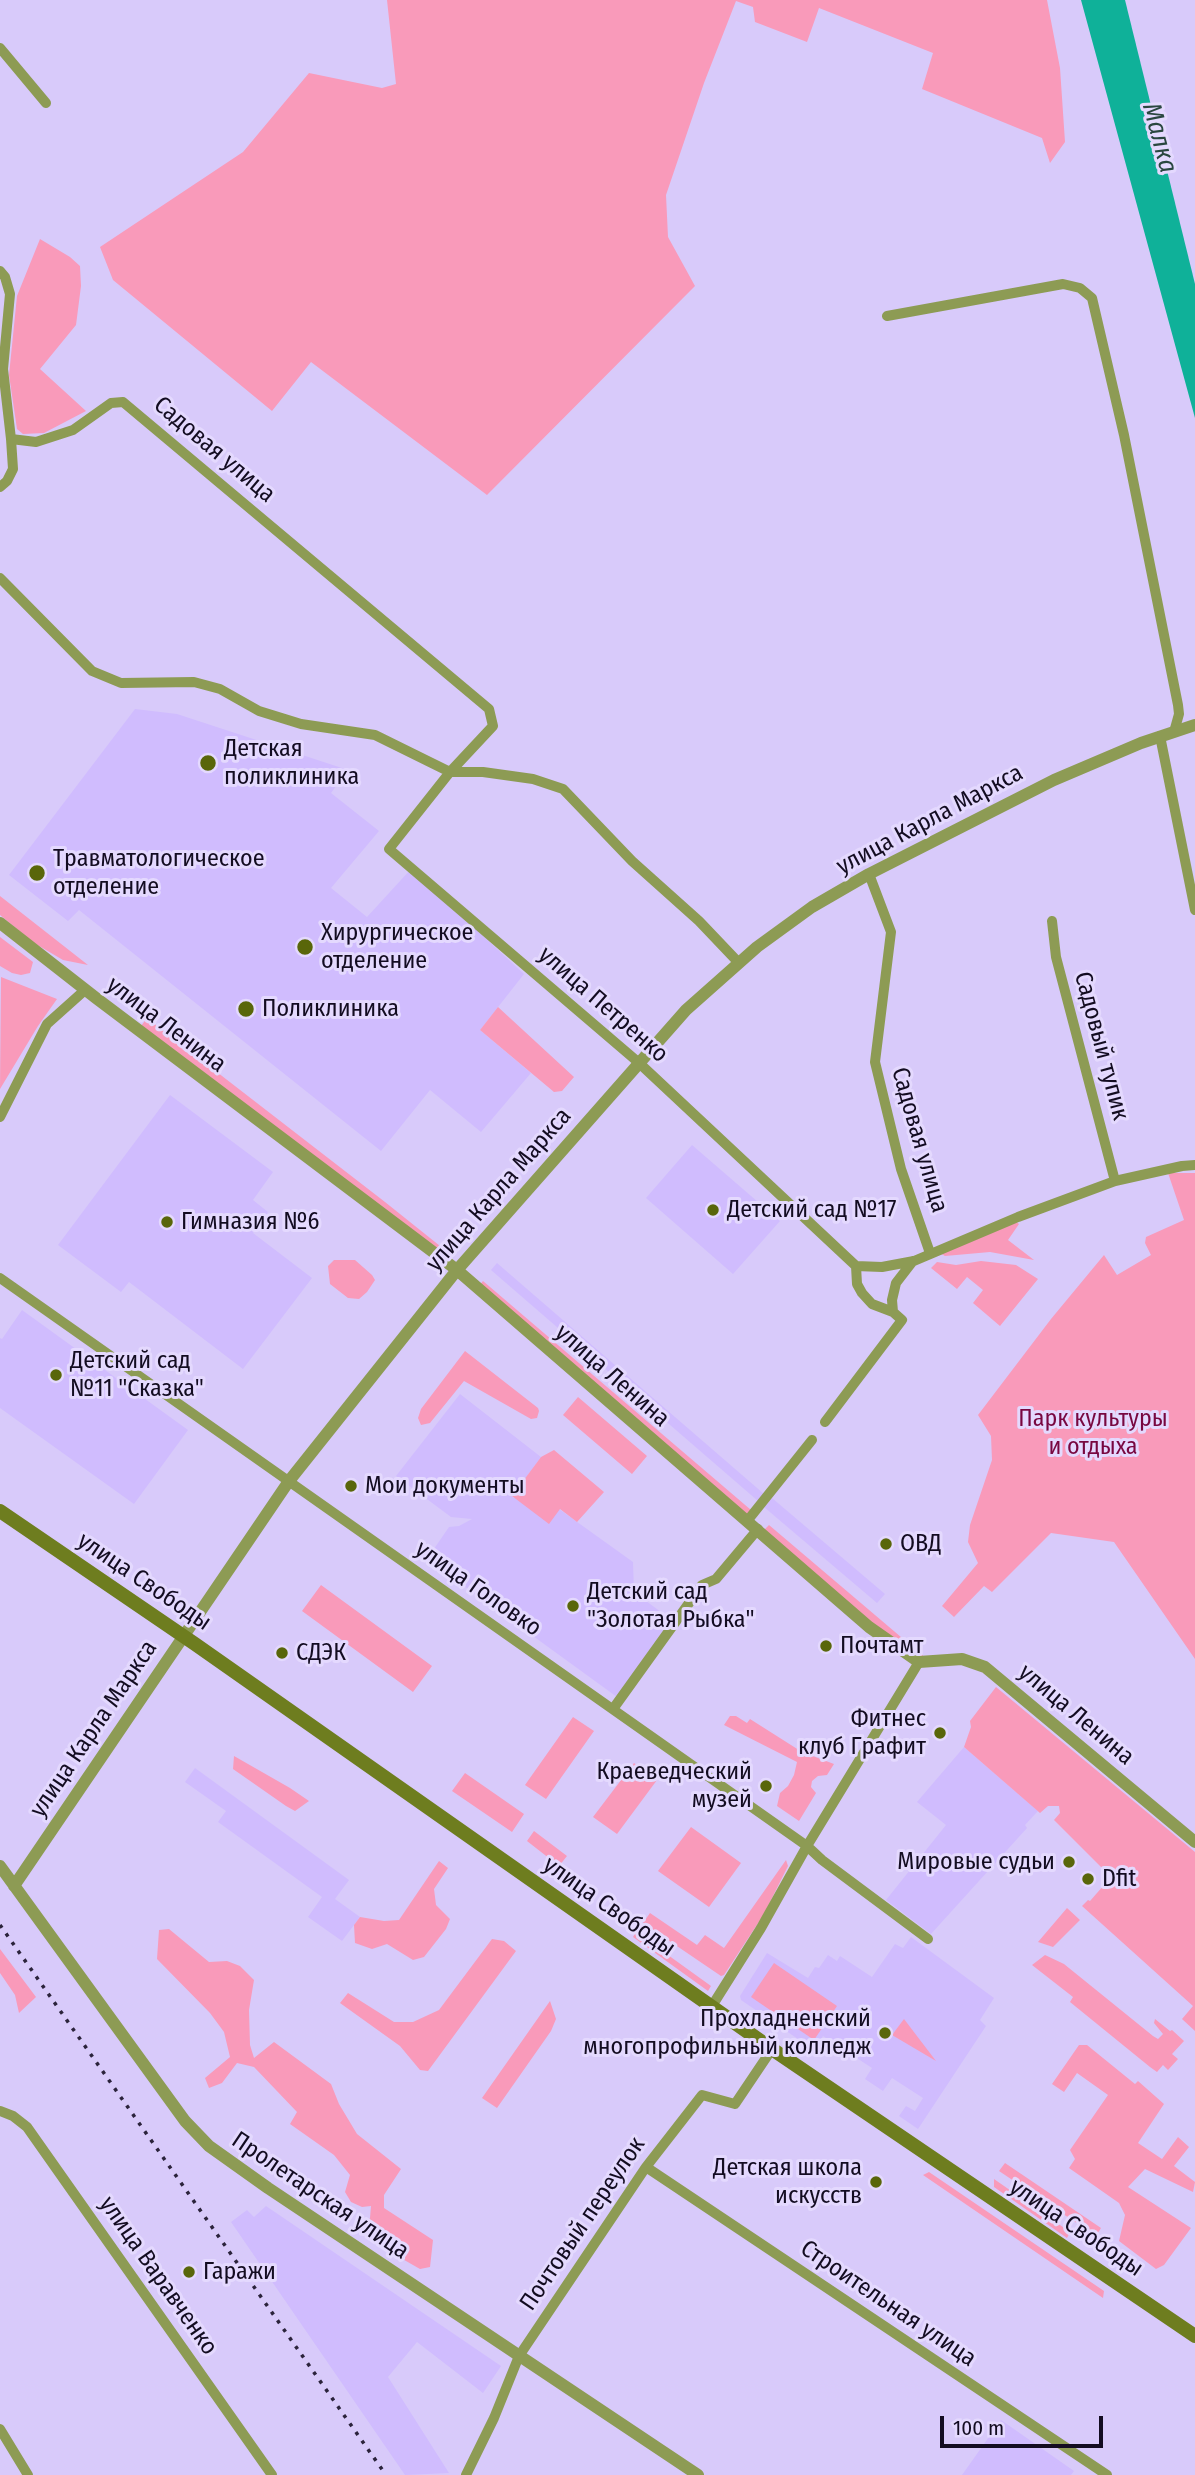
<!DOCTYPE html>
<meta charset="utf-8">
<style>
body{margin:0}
#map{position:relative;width:1195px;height:2475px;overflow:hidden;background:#d8cafa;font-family:"Fira Sans Condensed",sans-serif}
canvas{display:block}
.scale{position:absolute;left:940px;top:2416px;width:163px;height:32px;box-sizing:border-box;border:4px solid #130c21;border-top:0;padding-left:9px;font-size:21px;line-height:24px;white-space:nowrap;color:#130c21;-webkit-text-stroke:5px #e4d9fe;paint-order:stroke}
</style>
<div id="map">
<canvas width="1195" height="2475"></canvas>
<div class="scale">100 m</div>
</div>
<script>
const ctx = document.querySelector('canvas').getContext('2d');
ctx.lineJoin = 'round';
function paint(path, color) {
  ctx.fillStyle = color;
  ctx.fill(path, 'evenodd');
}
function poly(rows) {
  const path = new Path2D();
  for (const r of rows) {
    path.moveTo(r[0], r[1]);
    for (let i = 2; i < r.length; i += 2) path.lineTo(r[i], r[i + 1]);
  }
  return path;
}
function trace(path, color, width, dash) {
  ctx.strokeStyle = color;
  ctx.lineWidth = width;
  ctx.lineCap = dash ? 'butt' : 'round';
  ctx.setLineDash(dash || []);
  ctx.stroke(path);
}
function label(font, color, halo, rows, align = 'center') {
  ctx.font = font + ' "Fira Sans Condensed",sans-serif';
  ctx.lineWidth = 6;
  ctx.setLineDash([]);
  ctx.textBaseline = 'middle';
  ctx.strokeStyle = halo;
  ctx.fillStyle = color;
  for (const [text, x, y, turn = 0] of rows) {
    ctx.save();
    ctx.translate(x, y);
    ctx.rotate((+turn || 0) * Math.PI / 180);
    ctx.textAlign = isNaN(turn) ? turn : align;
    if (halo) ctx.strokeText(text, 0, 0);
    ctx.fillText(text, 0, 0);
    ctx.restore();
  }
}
const built = poly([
 [135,709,177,714,348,770,331,793,379,831,331,888,367,917,411,869,524,974,480,1030,531,1073,481,1132,430,1090,381,1151,79,910,68,921,9,875],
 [170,1095,273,1172,253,1200,268,1212,253,1233,312,1278,243,1369,129,1282,121,1292,58,1245],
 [692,1145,780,1221,733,1274,646,1198],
 [497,1263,764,1494,758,1501,491,1270],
 [22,1310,188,1430,134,1504,0,1408,0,1338,2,1339],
 [460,1394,541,1457,512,1497,559,1509,633,1562,634,1592,673,1621,617,1697,427,1559,449,1527,459,1526,472,1519,451,1517,396,1476],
 [772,1498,885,1594,877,1603,764,1507],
 [964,1747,1038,1811,1025,1825,1027,1828,931,1934,886,1900,946,1825,917,1802],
 [195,1768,349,1880,335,1899,360,1917,342,1941,308,1917,322,1897,218,1822,226,1811,185,1782],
 [911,1937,994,1998,980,2020,986,2026,918,2129,899,2116,906,2106,915,2111,923,2098,892,2078,883,2091,865,2079,872,2068,823,2036,814,2050,741,2000,740,1996,767,1953,808,1978,815,1967,819,1968,828,1955,837,1961,840,1956,872,1977,895,1944,903,1948],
 [266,2206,501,2366,483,2393,417,2342,388,2377,449,2473,405,2475,231,2222,247,2210,254,2217],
 [1001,2420,1074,2471,1071,2475,962,2475]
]);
const green = poly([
 [387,0,1047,0,1060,68,1065,142,1050,163,1042,138,922,89,933,53,819,8,807,42,755,22,753,7,736,1,704,83,666,195,668,237,695,286,487,495,311,362,272,411,113,280,100,247,243,152,309,73,382,88,396,84],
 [40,239,70,257,80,266,81,286,76,325,40,369,86,411,44,433,23,434,17,429,9,375,17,296],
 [0,896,88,965,63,960,34,943,0,915],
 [0,937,33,962,30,973,21,975,12,973,0,966],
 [1,977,57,999,38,1026,0,1089],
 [498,1007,574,1077,562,1091,554,1092,480,1030],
 [147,1018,385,1202,450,1254,444,1261,138,1030],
 [1168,1173,1195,1173,1195,1659,1114,1542,1051,1533,992,1592,984,1586,954,1617,942,1606,978,1563,968,1542,970,1525,992,1460,991,1436,978,1415,1051,1319,1104,1255,1117,1275,1151,1255,1145,1243,1146,1237,1184,1220],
 [1015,1221,1019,1224,1008,1240,1034,1260,990,1252,945,1256,940,1253],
 [334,1260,355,1260,372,1275,375,1280,367,1292,359,1299,348,1298,330,1284,328,1266],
 [981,1261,1016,1265,1038,1279,1000,1326,973,1303,983,1290,967,1277,957,1289,931,1268,937,1262,956,1265],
 [483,1281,751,1510,745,1517,477,1288],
 [465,1351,538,1408,539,1411,537,1418,531,1419,464,1381,430,1423,421,1425,418,1418,421,1409],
 [578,1397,647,1456,632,1474,563,1415],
 [554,1450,604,1492,577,1522,560,1509,549,1524,512,1496,541,1457],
 [769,1525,928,1660,920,1660,871,1624,764,1530],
 [321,1585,432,1666,413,1692,302,1611],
 [996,1687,1195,1852,1195,2031,1182,2019,1193,2006,1082,1906,1088,1900,1090,1901,1111,1877,1054,1820,1060,1813,1059,1806,1048,1806,1040,1813,964,1747,971,1727,970,1721],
 [730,1716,736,1716,747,1723,750,1719,802,1752,834,1764,827,1775,818,1776,812,1781,811,1787,816,1793,799,1821,777,1806,780,1793,788,1786,794,1775,797,1762,724,1725],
 [573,1717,594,1731,546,1799,525,1785],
 [234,1756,290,1788,309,1801,295,1811,286,1806,233,1769],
 [634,1763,657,1780,617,1834,593,1817],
 [465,1773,524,1814,512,1832,452,1791],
 [691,1827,741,1863,709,1907,658,1871],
 [534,1831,567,1856,559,1866,527,1841],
 [786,1860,788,1866,764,1914,724,1975,721,1976,643,1923,650,1913,697,1945,705,1935,724,1948],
 [439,1861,448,1868,434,1889,436,1905,450,1919,446,1929,424,1957,413,1960,387,1944,372,1949,355,1943,354,1925,360,1917,384,1921,399,1920],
 [1067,1908,1080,1920,1053,1947,1038,1942],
 [169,1929,209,1962,227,1961,240,1966,254,1980,249,2010,250,2045,254,2058,274,2042,331,2084,339,2104,357,2134,401,2169,384,2195,384,2208,433,2240,430,2267,420,2269,399,2257,375,2238,366,2228,370,2218,371,2206,362,2207,351,2202,345,2192,350,2175,334,2155,290,2124,297,2112,254,2067,237,2063,222,2083,209,2088,205,2078,230,2057,224,2032,210,2013,157,1959,159,1930],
 [636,1932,711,1986,708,1991,633,1937],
 [492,1939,504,1941,516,1951,428,2071,420,2070,400,2046,340,2003,348,1993,394,2022,413,2022,439,2010],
 [0,1949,36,1997,19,2013,15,1995,0,1973],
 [1045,1955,1064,1964,1153,2036,1158,2039,1163,2034,1154,2023,1155,2019,1170,2031,1172,2030,1184,2041,1172,2054,1178,2059,1168,2070,1163,2065,1157,2072,1150,2067,1070,2002,1073,1997,1032,1965],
 [774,1963,837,2006,814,2040,751,1997],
 [550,2001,556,2019,551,2031,497,2108,482,2098],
 [904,2019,936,2061,892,2035],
 [1079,2045,1087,2045,1135,2084,1138,2081,1164,2104,1138,2143,1162,2159,1178,2137,1189,2147,1174,2166,1195,2182,1193,2192,1145,2169,1128,2187,1191,2228,1164,2265,1156,2269,1119,2241,1125,2215,1119,2203,1069,2168,1075,2159,1070,2150,1108,2095,1077,2073,1064,2092,1052,2084],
 [1005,2163,1101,2228,1096,2236,999,2171],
 [929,2172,1104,2291,1103,2298,923,2175],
 [994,2179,1070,2232,1067,2238,994,2187]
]);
const water = poly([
 [1081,0,1125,0,1195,284,1195,418]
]);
const minor = poly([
 [0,48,46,103],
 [0,271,5,277,10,294,3,369,11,439,36,442,73,430,111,403,123,402,489,709,493,726,450,772,389,849,638,1062,856,1266],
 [887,316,1063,284,1080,288,1092,298,1124,435,1178,705,1179,714,1174,732],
 [0,487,7,481,13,469,11,439],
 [0,578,92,671,121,683,194,682,220,689,259,711,301,724,375,735,450,772,483,772,533,779,563,789,632,861,699,921,738,962],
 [1160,736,1195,910],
 [869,874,891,932,875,1062,901,1169,930,1253],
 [1052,921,1056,957,1115,1181],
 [0,1117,47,1024,85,990],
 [856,1266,882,1267,914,1261,1018,1217,1115,1181,1182,1166,1195,1165],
 [0,1278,807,1846,822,1860,928,1939],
 [893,1312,892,1300,896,1283,913,1261],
 [825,1422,902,1320,893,1312,872,1304,862,1293,857,1284,856,1266],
 [748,1520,812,1440],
 [613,1709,702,1585,716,1579,758,1529],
 [712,2006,761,1928,807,1846,919,1662],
 [0,2111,13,2116,27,2127,272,2475],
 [646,2167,1107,2475],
 [0,2429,28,2475],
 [466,2475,494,2418,519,2356,646,2167,702,2095,735,2104,772,2049]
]);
const tertiary = poly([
 [0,923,96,998,457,1270,869,1627,919,1662,962,1659,985,1667,1195,1842],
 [0,1866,185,2121,209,2146,268,2188,698,2475],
 [14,1886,289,1481,457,1270,686,1010,757,947,812,907,869,874,1054,780,1141,743,1195,725]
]);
const secondary = poly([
 [0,1511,195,1644,772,2049,1195,2336]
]);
const rail = poly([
 [0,1925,386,2475]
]);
const markers = [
 [208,763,9,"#59660a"],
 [37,873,9,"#59660a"],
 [305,947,9,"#59660a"],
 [246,1009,9,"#59660a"],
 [713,1210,7,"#59660a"],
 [167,1222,7,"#59660a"],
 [56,1375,7,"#59660a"],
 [351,1486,7,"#59660a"],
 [886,1544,7,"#59660a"],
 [573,1606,7,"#59660a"],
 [826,1646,7,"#59660a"],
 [282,1653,7,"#59660a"],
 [940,1733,7,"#59660a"],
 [766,1786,7,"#59660a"],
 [1069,1862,7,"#59660a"],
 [1088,1879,7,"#59660a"],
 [885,2033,7,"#59660a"],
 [876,2182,7,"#59660a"],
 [189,2272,7,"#59660a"]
];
const streetNames = [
 ["Садовая улица",214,450,40],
 ["улица Карла Маркса",930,820,-28],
 ["улица Петренко",603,1005,41],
 ["улица Ленина",166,1025,37],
 ["Садовый тупик",1101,1046,75],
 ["Садовая улица",919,1140,74],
 ["улица Карла Маркса",499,1190,-49],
 ["улица Ленина",612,1376,41],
 ["улица Свободы",144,1582,34],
 ["улица Головко",478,1589,35],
 ["улица Ленина",1076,1715,40],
 ["улица Карла Маркса",94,1729,-56],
 ["улица Свободы",609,1907,35],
 ["Пролетарская улица",320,2196,34],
 ["Почтовый переулок",583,2224,-56],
 ["улица Свободы",1076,2228,34],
 ["улица Варавченко",158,2276,55],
 ["Строительная улица",888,2304,34]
];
const poiNames = [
 ["Детская",224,749],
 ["поликлиника",224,777],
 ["Травматологическое",53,859],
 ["отделение",53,887],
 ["Хирургическое",321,933],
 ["отделение",321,961],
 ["Поликлиника",262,1009],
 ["Детский сад №17",727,1210],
 ["Гимназия №6",181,1222],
 ["Детский сад",70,1361],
 ["№11 \"Сказка\"",70,1389],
 ["Мои документы",365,1486],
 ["ОВД",900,1544],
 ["Детский сад",587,1592],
 ["\"Золотая Рыбка\"",587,1620],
 ["Почтамт",840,1646],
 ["СДЭК",296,1653],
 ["Фитнес",926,1719,"right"],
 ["клуб Графит",926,1747,"right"],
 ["Краеведческий",752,1772,"right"],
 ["музей",752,1800,"right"],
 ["Мировые судьи",1055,1862,"right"],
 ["Dfit",1102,1879],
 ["Прохладненский",871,2019,"right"],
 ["многопрофильный колледж",871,2047,"right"],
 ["Детская школа",862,2168,"right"],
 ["искусств",862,2196,"right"],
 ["Гаражи",203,2272]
];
const parkNames = [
 ["Парк культуры",1093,1419],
 ["и отдыха",1093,1447]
];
const waterNames = [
 ["Малка",1159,138,75]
];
paint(built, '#d0bcfe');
paint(green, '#f99aba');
paint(water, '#0fb199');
trace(minor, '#8d9b54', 10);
trace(tertiary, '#8d9b54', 12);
trace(secondary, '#6e7d1f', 14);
trace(rail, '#2b233b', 3.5, [3.5, 7]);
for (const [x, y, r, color] of markers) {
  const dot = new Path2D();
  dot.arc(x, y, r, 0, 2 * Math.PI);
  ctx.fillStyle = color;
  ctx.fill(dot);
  trace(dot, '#e4d9fe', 2.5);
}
label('24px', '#130c21', '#e4d9fe', streetNames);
label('24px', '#130c21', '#e4d9fe', poiNames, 'left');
label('24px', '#780740', '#e4d9fe', parkNames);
label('italic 26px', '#2a4740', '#e4d9fe', waterNames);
</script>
